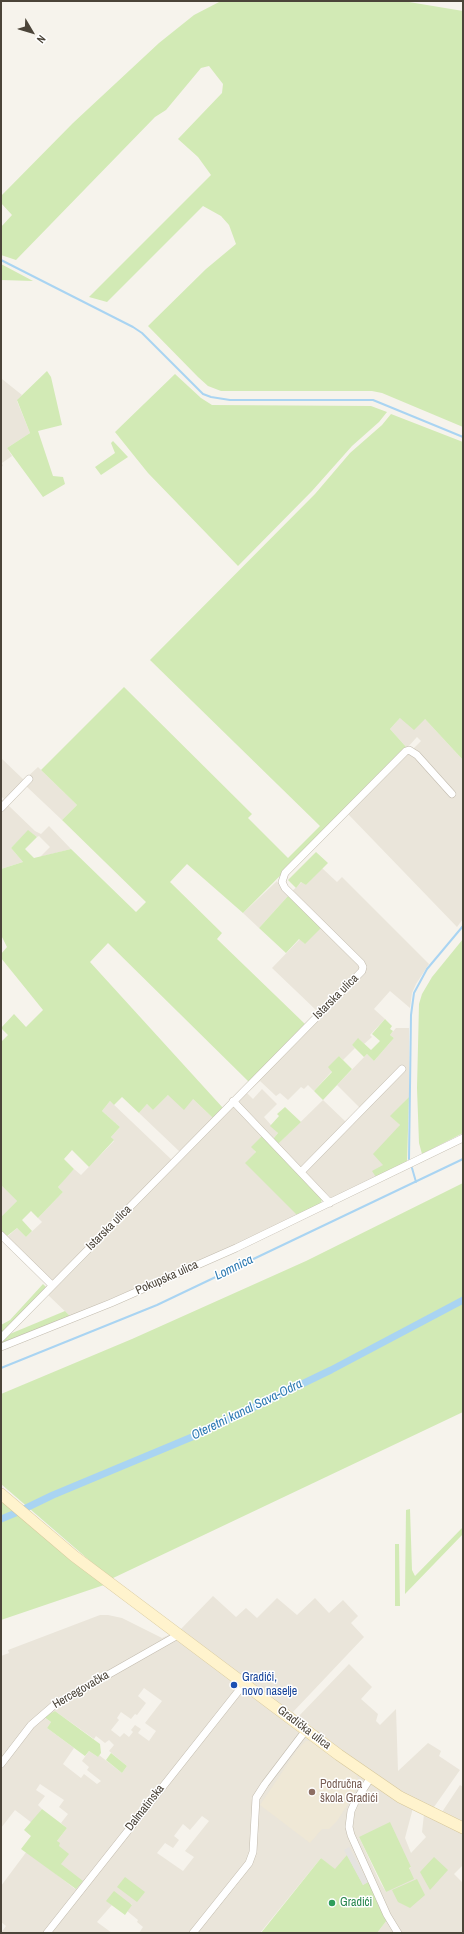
<!DOCTYPE html>
<meta charset="utf-8">
<style>
body{margin:0}
#map{position:relative;width:464px;height:1934px;overflow:hidden;background:#f6f3ec;font-family:"Archivo Narrow",sans-serif}
canvas{display:block}
.frame{position:absolute;inset:0;border:2px solid #4b4439;pointer-events:none}
.north{position:absolute;left:12px;top:12px;width:40px;height:40px;-webkit-text-stroke:3px #fff;paint-order:stroke;rotate:128deg;font-size:11px;font-weight:700;line-height:16px;text-align:center;color:#4b4439}
.north::after{content:'';display:block;margin:auto;width:14px;height:18px;background:#4b4439;clip-path:polygon(50% 0,100% 100%,50% 72%,0 100%)}
</style>
<div id="map">
<canvas width="464" height="1934"></canvas>
<div class="frame"></div>
<div class="north">N</div>
</div>
<script>
const ctx = document.querySelector('canvas').getContext('2d');
ctx.lineJoin = 'round';
function paint(path, color) {
  ctx.fillStyle = color;
  ctx.fill(path, 'evenodd');
}
function poly(rows) {
  const path = new Path2D();
  for (const r of rows) {
    path.moveTo(r[0], r[1]);
    for (let i = 2; i < r.length; i += 2) path.lineTo(r[i], r[i + 1]);
  }
  return path;
}
function trace(path, color, width, dash) {
  ctx.strokeStyle = color;
  ctx.lineWidth = width;
  ctx.lineCap = dash ? 'butt' : 'round';
  ctx.setLineDash(dash || []);
  ctx.stroke(path);
}
function label(font, color, halo, rows, align = 'center') {
  ctx.font = font + ' "Archivo Narrow",sans-serif';
  ctx.lineWidth = 3;
  ctx.setLineDash([]);
  ctx.textBaseline = 'middle';
  ctx.strokeStyle = halo;
  ctx.fillStyle = color;
  for (const [text, x, y, turn = 0] of rows) {
    ctx.save();
    ctx.translate(x, y);
    ctx.rotate((+turn || 0) * Math.PI / 180);
    ctx.textAlign = isNaN(turn) ? turn : align;
    if (halo) ctx.strokeText(text, 0, 0);
    ctx.fillText(text, 0, 0);
    ctx.restore();
  }
}
const residential = poly([
 [2,379,22,395,17,401,30,433,7,448,12,456,2,463,3,466,1,467],
 [400,718,425,719,463,760,463,919,457,927,348,814,404,755,409,753,421,741,417,737,407,748,390,729],
 [1,758,24,780,38,767,77,805,62,820,26,786,8,805,35,831,41,834,49,826,71,849,40,857,50,847,39,836,37,837,28,831,11,848,23,862,1,869,1,802,4,799,1,796],
 [322,868,337,882,342,877,429,964,416,984,412,993,410,1008,390,991,374,1009,385,1019,370,1035,372,1037,364,1044,359,1039,352,1045,355,1048,343,1060,339,1056,332,1071,314,1091,308,1085,304,1089,301,1087,288,1100,280,1093,276,1096,260,1081,247,1093,253,1099,262,1089,277,1104,264,1117,278,1133,273,1139,252,1147,298,1216,195,1263,70,1316,48,1295,56,1287,6,1238,17,1228,26,1237,42,1222,38,1218,63,1192,58,1187,65,1178,74,1169,81,1175,114,1141,111,1137,120,1127,102,1111,110,1101,173,1161,180,1152,139,1113,147,1104,153,1110,168,1095,193,1099,213,1118,317,1011,272,968,300,939,305,944,291,892,302,882,306,885],
 [277,881,280,887,288,896,259,928,243,913],
 [396,1028,409,1028,409,1097,391,1116,400,1125,383,1165,376,1177,332,1198,330,1197,278,1144,323,1100,346,1122,360,1108,337,1085,367,1054,374,1061,394,1038,390,1035],
 [1,1185,17,1201,1,1217],
 [213,1596,236,1617,246,1608,257,1618,277,1598,297,1615,315,1598,329,1613,343,1600,358,1616,351,1623,364,1637,293,1712,298,1717,349,1664,372,1687,361,1699,378,1714,376,1721,380,1725,396,1709,398,1771,428,1743,441,1751,439,1756,460,1770,434,1807,442,1812,460,1785,463,1787,463,1865,454,1874,463,1883,463,1933,377,1933,387,1920,363,1885,335,1870,321,1858,260,1933,139,1933,143,1927,137,1922,138,1920,127,1911,132,1904,107,1901,112,1905,97,1922,112,1933,1,1933,6,1926,1,1922,1,1886,27,1851,75,1889,61,1864,57,1841,67,1828,61,1823,68,1814,59,1807,64,1800,40,1784,36,1790,45,1796,38,1805,42,1809,32,1823,15,1810,1,1828,1,1656,9,1653,8,1650,100,1615,108,1615,122,1618,162,1638,180,1630],
 [144,1688,162,1701,145,1723,156,1731,149,1741,138,1733,141,1729,135,1725,131,1730,133,1732,129,1737,124,1733,120,1737,111,1730,119,1720,117,1718,121,1712,131,1719,135,1714,137,1715,146,1703,138,1696],
 [55,1711,94,1739,96,1736,105,1743,109,1740,114,1745,109,1751,127,1766,122,1773,99,1755,98,1757,89,1751,82,1761,89,1767,87,1770,101,1781,97,1784,84,1774,81,1778,63,1764,74,1748,47,1728,51,1722,45,1718],
 [413,1808,424,1814,422,1832,426,1837,411,1853,405,1838],
 [202,1816,209,1821,185,1851,194,1857,183,1871,157,1853,165,1843,173,1848,179,1840,174,1836,183,1824,190,1830],
 [359,1837,411,1867,386,1892,380,1882]
]);
const education = poly([
 [306,1741,311,1741,356,1774,358,1779,353,1796,337,1821,329,1829,322,1829,310,1843,260,1805,297,1750]
]);
const green = poly([
 [221,1,403,1,463,11,463,427,382,393,372,391,221,391,208,386,198,377,148,326,206,269,236,244,229,225,221,216,203,206,107,302,89,297,211,175,198,157,178,139,222,93,223,84,209,66,201,68,166,110,155,117,16,260,1,255,1,227,12,215,1,203,1,196,73,123,159,43,194,15],
 [1,264,18,273,33,281,1,280],
 [47,371,51,377,62,425,38,431,53,476,63,477,65,484,43,497,7,448,30,433,17,400],
 [175,374,201,398,212,405,371,406,387,412,379,422,352,446,312,491,238,566,148,473,115,432],
 [391,414,463,442,463,760,425,719,414,730,400,718,390,729,407,748,243,913,187,864,170,882,222,933,217,939,305,1024,249,1082,108,943,90,962,223,1108,213,1118,193,1099,184,1110,168,1095,153,1110,147,1104,139,1113,122,1097,114,1105,110,1101,102,1111,120,1127,111,1137,114,1140,89,1167,72,1150,64,1159,74,1169,58,1187,63,1192,38,1218,31,1211,22,1220,32,1231,26,1237,17,1228,6,1237,1,1232,1,1217,17,1201,1,1185,1,1042,8,1035,1,1028,14,1014,26,1027,43,1010,1,958,1,954,7,947,1,935,1,869,23,862,11,848,28,830,37,837,25,849,34,858,71,849,136,912,146,902,62,820,77,805,41,770,124,687,252,814,248,818,288,858,320,826,150,660,315,494,350,453,382,425],
 [113,441,128,457,101,475,95,467,115,453,111,443],
 [316,852,328,863,306,885,301,882,296,888,288,880],
 [288,896,322,927,305,944,299,939,286,953,259,928],
 [463,939,463,1133,422,1154,419,1143,417,1088,419,1004,422,994,432,977],
 [385,1019,392,1026,390,1029,393,1031,390,1035,394,1038,374,1061,367,1054,364,1057,352,1045,358,1038,371,1050,380,1041,372,1034],
 [339,1056,352,1069,323,1100,314,1091,332,1072,328,1067],
 [409,1097,407,1162,376,1177,372,1171,383,1165,373,1154,400,1125,390,1116],
 [285,1107,301,1122,278,1144,273,1139,278,1133,270,1126,279,1116,277,1114],
 [263,1135,322,1199,321,1203,298,1216,245,1163,256,1152,251,1147],
 [463,1183,463,1412,111,1579,1,1484,1,1394,132,1339,306,1261],
 [43,1284,47,1288,1,1335,1,1325,10,1320],
 [65,1311,70,1316,5,1343,2,1342,5,1336],
 [1,1498,104,1585,1,1620],
 [410,1509,412,1570,415,1576,463,1527,463,1534,405,1594,406,1510],
 [395,1544,399,1544,400,1606,395,1606],
 [55,1711,100,1744,101,1753,98,1757,89,1751,85,1756,47,1728,51,1722,44,1717],
 [111,1753,127,1766,122,1773,106,1760],
 [42,1809,67,1828,57,1841,60,1843,59,1846,69,1854,61,1864,83,1881,76,1889,21,1849,31,1836,24,1830],
 [390,1822,411,1867,409,1868,414,1879,386,1892,359,1837],
 [347,1855,363,1885,368,1882,387,1920,377,1933,261,1933,321,1858,335,1869],
 [434,1857,448,1870,430,1890,420,1872],
 [125,1877,145,1892,137,1902,117,1887],
 [417,1879,425,1895,410,1908,398,1902,392,1890],
 [114,1891,132,1905,125,1915,106,1901]
]);
const parking = poly([
 [349,1847,368,1882,363,1885,344,1850]
]);
const stream = poly([
 [1,260,133,327,142,333,203,394,211,397,230,400,373,400,463,437],
 [409,1159,411,1015,414,993,427,969,463,926],
 [412,1168,416,1182],
 [1,1368,157,1305,463,1159]
]);
const canal = poly([
 [26,1508,53,1495,192,1437,331,1370,463,1300],
 [1,1519,18,1512]
]);
const street = poly([
 [1,808,29,779],
 [233,1101,330,1203],
 [301,1172,402,1069],
 [1,1235,52,1285],
 [1,1338,362,971,363,967,361,963,285,888,282,882,285,873,406,751,409,750,417,755,452,794],
 [1,1347,111,1303,236,1248,463,1138],
 [1,1764,31,1725,53,1706,178,1635],
 [371,1777,355,1802,351,1811,349,1827,351,1835,387,1915,398,1933],
 [47,1933,244,1684],
 [193,1933,249,1863,253,1852,256,1798,265,1784,306,1730]
]);
const secondary = poly([
 [1,1494,74,1556,339,1755,400,1797,463,1828]
]);
const markers = [
 [234,1685,4,"#1a4fb4"],
 [312,1792,4,"#8d6e63"],
 [332,1903,4,"#2e9e5b"]
];
const streetNames = [
 ["Istarska ulica",336,997,-45],
 ["Istarska ulica",109,1228,-45],
 ["Pokupska ulica",167,1278,-24],
 ["Hercegovačka",81,1690,-30],
 ["Gradička ulica",304,1728,37],
 ["Dalmatinska",145,1808,-52]
];
const transitNames = [
 ["Gradići,",242,1678],
 ["novo naselje",242,1692]
];
const educationNames = [
 ["Područna",320,1785],
 ["škola Gradići",320,1799]
];
const leisureNames = [
 ["Gradići",340,1903]
];
const waterNames = [
 ["Lomnica",234,1268,-26],
 ["Oteretni kanal Sava-Odra",247,1410,-26]
];
paint(residential, '#eae5da');
paint(education, '#efe8d6');
paint(green, '#d2eab5');
paint(parking, '#e5e3e0');
trace(stream, '#a9d4f2', 2);
trace(canal, '#a9d4f2', 7);
trace(street, '#c2bbae', 8);
trace(secondary, '#d6c79b', 12);
trace(street, '#fff', 7);
trace(secondary, '#fff3cd', 11);
for (const [x, y, r, color] of markers) {
  const dot = new Path2D();
  dot.arc(x, y, r, 0, 2 * Math.PI);
  ctx.fillStyle = color;
  ctx.fill(dot);
  trace(dot, '#fff', 1.5);
}
label('12px', '#4b4439', '#fff', streetNames);
label('12px', '#164399', '#fff', transitNames, 'left');
label('12px', '#785e54', '#fff', educationNames, 'left');
label('12px', '#27864d', '#fff', leisureNames, 'left');
label('italic 13px', '#2e7ab2', '#fff', waterNames);
</script>
